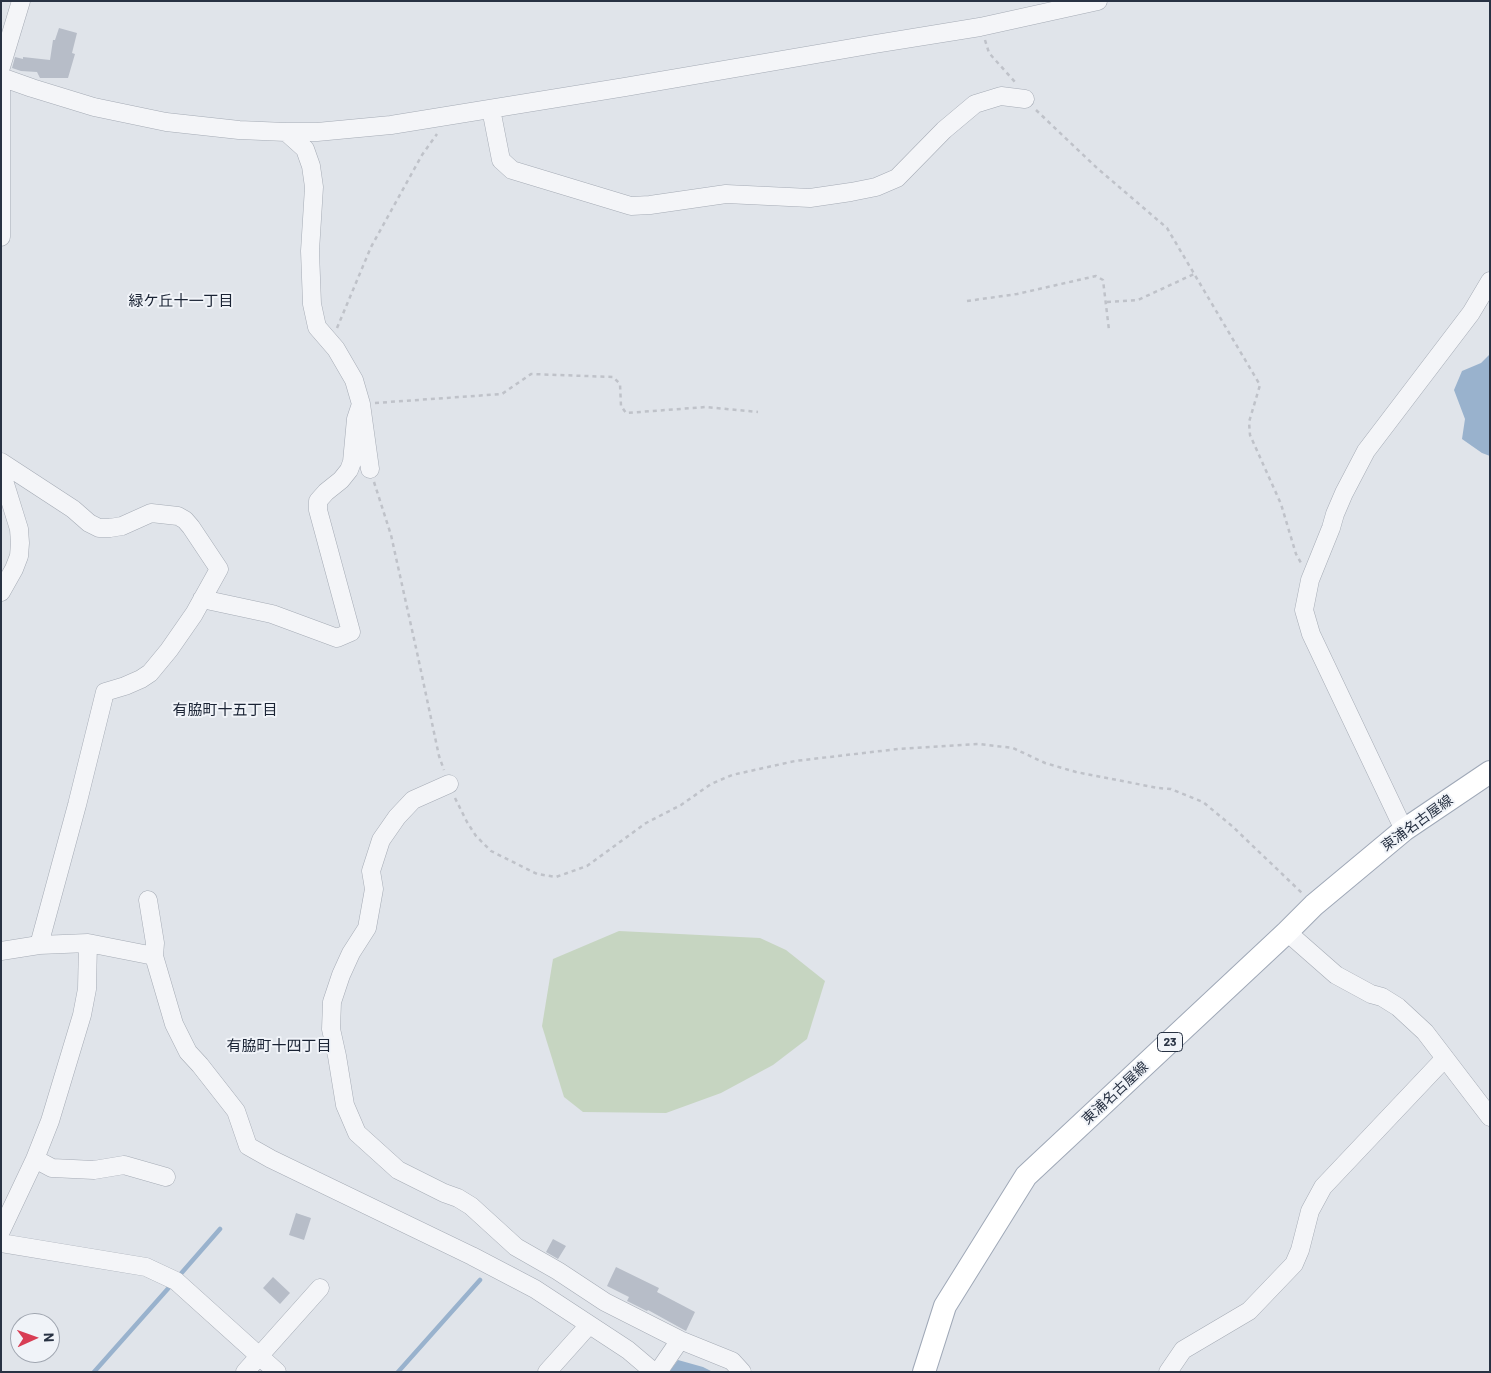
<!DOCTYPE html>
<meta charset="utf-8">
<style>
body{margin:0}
#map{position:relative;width:1491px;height:1373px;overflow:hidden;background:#e0e4ea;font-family:Barlow,sans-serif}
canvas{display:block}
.frame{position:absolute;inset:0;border:2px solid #283243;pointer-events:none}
.north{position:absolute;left:10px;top:1313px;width:50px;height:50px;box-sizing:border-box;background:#f0f3f8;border:1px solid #a0a6b0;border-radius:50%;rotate:88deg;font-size:14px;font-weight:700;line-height:20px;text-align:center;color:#283243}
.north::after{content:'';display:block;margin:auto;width:18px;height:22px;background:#d83d54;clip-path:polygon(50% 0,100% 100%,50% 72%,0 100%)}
</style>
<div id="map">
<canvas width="1491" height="1373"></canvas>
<div class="frame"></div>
<div class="north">N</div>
</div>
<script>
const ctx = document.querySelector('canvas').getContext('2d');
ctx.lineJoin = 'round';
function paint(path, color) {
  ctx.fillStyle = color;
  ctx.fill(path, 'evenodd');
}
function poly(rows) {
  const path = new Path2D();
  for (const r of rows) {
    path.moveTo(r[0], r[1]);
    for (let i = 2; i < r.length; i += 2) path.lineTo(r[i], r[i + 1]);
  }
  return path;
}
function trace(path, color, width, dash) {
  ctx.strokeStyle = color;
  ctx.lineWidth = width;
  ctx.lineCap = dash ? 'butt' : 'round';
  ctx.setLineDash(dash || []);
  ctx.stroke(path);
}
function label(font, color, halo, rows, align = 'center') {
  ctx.font = font + ' Barlow,"Noto Sans JP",sans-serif';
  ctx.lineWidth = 4;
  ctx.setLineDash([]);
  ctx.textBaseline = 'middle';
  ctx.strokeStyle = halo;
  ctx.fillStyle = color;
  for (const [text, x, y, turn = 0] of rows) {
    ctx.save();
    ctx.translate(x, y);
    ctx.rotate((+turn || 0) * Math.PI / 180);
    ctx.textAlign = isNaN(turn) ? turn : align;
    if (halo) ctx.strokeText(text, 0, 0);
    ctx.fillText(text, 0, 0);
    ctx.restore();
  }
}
const green = poly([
 [619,931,760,938,786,950,825,981,807,1039,773,1065,721,1093,666,1113,583,1112,564,1097,542,1026,553,959]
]);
const water = poly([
 [1490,354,1490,456,1482,453,1462,439,1465,419,1454,390,1462,371,1481,363],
 [678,1360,703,1367,713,1372,669,1372]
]);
const stream = poly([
 [178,1277,220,1229],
 [94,1372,173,1283],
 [398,1372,480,1280]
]);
const building = poly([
 [59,28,77,33,72,53,75,54,68,78,40,78,37,72,21,71,12,68,15,57,23,59,23,57,50,60,53,40,55,40],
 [296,1213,311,1218,304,1240,289,1235],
 [553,1239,566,1246,558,1259,546,1252],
 [616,1267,659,1288,657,1292,695,1312,686,1331,648,1310,647,1311,627,1301,629,1297,607,1286],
 [273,1277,290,1293,280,1304,263,1288]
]);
const path = poly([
 [985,40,989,53,1015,82],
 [1036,110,1097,168,1167,228,1260,385,1249,422,1250,435,1281,504,1296,554,1301,563],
 [967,301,1017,294,1096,276,1103,280,1109,330],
 [1107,302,1138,300,1194,274],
 [337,328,371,247,422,155,437,134],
 [375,403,502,394,531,374,613,377,620,384,621,406,626,413,706,407,758,412],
 [374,482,391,535,418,657,439,756,444,770],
 [455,798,467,822,476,836,491,851,537,874,556,877,587,866,646,823,681,805,711,784,732,775,795,761,898,749,979,744,1013,748,1045,763,1076,772,1158,788,1171,789,1203,802,1232,826,1302,893]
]);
const minor = poly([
 [1,67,21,1],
 [1,77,32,88,94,107,166,122,239,130,286,132,317,132,391,125,625,87,875,44,980,27,1098,1],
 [1,88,1,237],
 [491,109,501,160,512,170,631,206,650,205,726,194,810,198,851,192,876,187,897,178,944,130,975,104,1001,96,1025,99],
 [286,132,305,149,311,166,314,187,310,251,312,304,317,327,336,349,354,380,361,404,370,469],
 [1,462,73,509,89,523,99,528,110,528,122,526,151,513,178,516,185,520,191,527,219,569,194,614,169,650,150,673,141,679,125,686,105,692,77,805,39,945],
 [1,471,19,529,20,543,19,556,14,569,1,592],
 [202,599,272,614,337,638,351,632,318,510,318,501,326,492,341,480,349,470,352,462,356,419,361,404],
 [449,784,413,800,397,817,381,840,371,871,374,889,367,928,351,953,341,975,332,1002,331,1029,337,1056,345,1105,357,1133,398,1170,444,1193,458,1198,471,1206,516,1247,558,1271,605,1302,680,1340,732,1361,742,1372],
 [1404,830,1311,634,1304,610,1310,580,1331,528,1335,514,1344,493,1366,451,1471,313,1490,281],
 [148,900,155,943,154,956,174,1024,188,1052,200,1065,236,1111,248,1146,271,1159,472,1256,535,1289,628,1350,654,1372],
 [1287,932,1336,975,1371,994,1382,997,1398,1007,1425,1032,1490,1117],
 [1,951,39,945,88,943,154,956],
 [35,1159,52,1168,94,1170,124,1165,166,1177],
 [1,1231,35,1159,50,1121,82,1015,87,989,88,943],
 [1,1243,146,1267,176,1281,277,1372],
 [245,1372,320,1288],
 [547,1372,589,1325],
 [658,1372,680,1340],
 [1168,1372,1183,1350,1249,1311,1294,1264,1300,1250,1310,1211,1323,1187,1445,1058]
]);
const major = poly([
 [924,1372,945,1306,1026,1176,1287,932,1314,905,1404,830,1490,772]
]);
const shields = [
 [1170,1042,25]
];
const shieldNames = [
 ["23",1170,1042]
];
const streetNames = [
 ["東浦名古屋線",1417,823,-36],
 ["東浦名古屋線",1115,1093,-43]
];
const neighbourhoodNames = [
 ["緑ケ丘十一丁目",181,301],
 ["有脇町十五丁目",225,710],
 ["有脇町十四丁目",279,1046]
];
paint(green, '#c6d5c1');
paint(water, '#99b2cd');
trace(stream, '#99b2cd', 4.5);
paint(building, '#b7bdc8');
trace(minor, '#a5abb5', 19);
trace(major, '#9fa8b7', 24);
trace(path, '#bfc2c9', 2.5, [4, 4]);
trace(minor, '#f4f5f8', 18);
trace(major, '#fff', 22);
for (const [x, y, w] of shields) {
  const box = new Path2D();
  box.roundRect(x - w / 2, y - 9.5, w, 19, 4);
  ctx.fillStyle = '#f0f3f8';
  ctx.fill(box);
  trace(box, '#283243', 1);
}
label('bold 12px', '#283243', null, shieldNames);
label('14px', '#283243', '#f0f3f8', streetNames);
label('15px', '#1a2334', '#f0f3f8', neighbourhoodNames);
</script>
